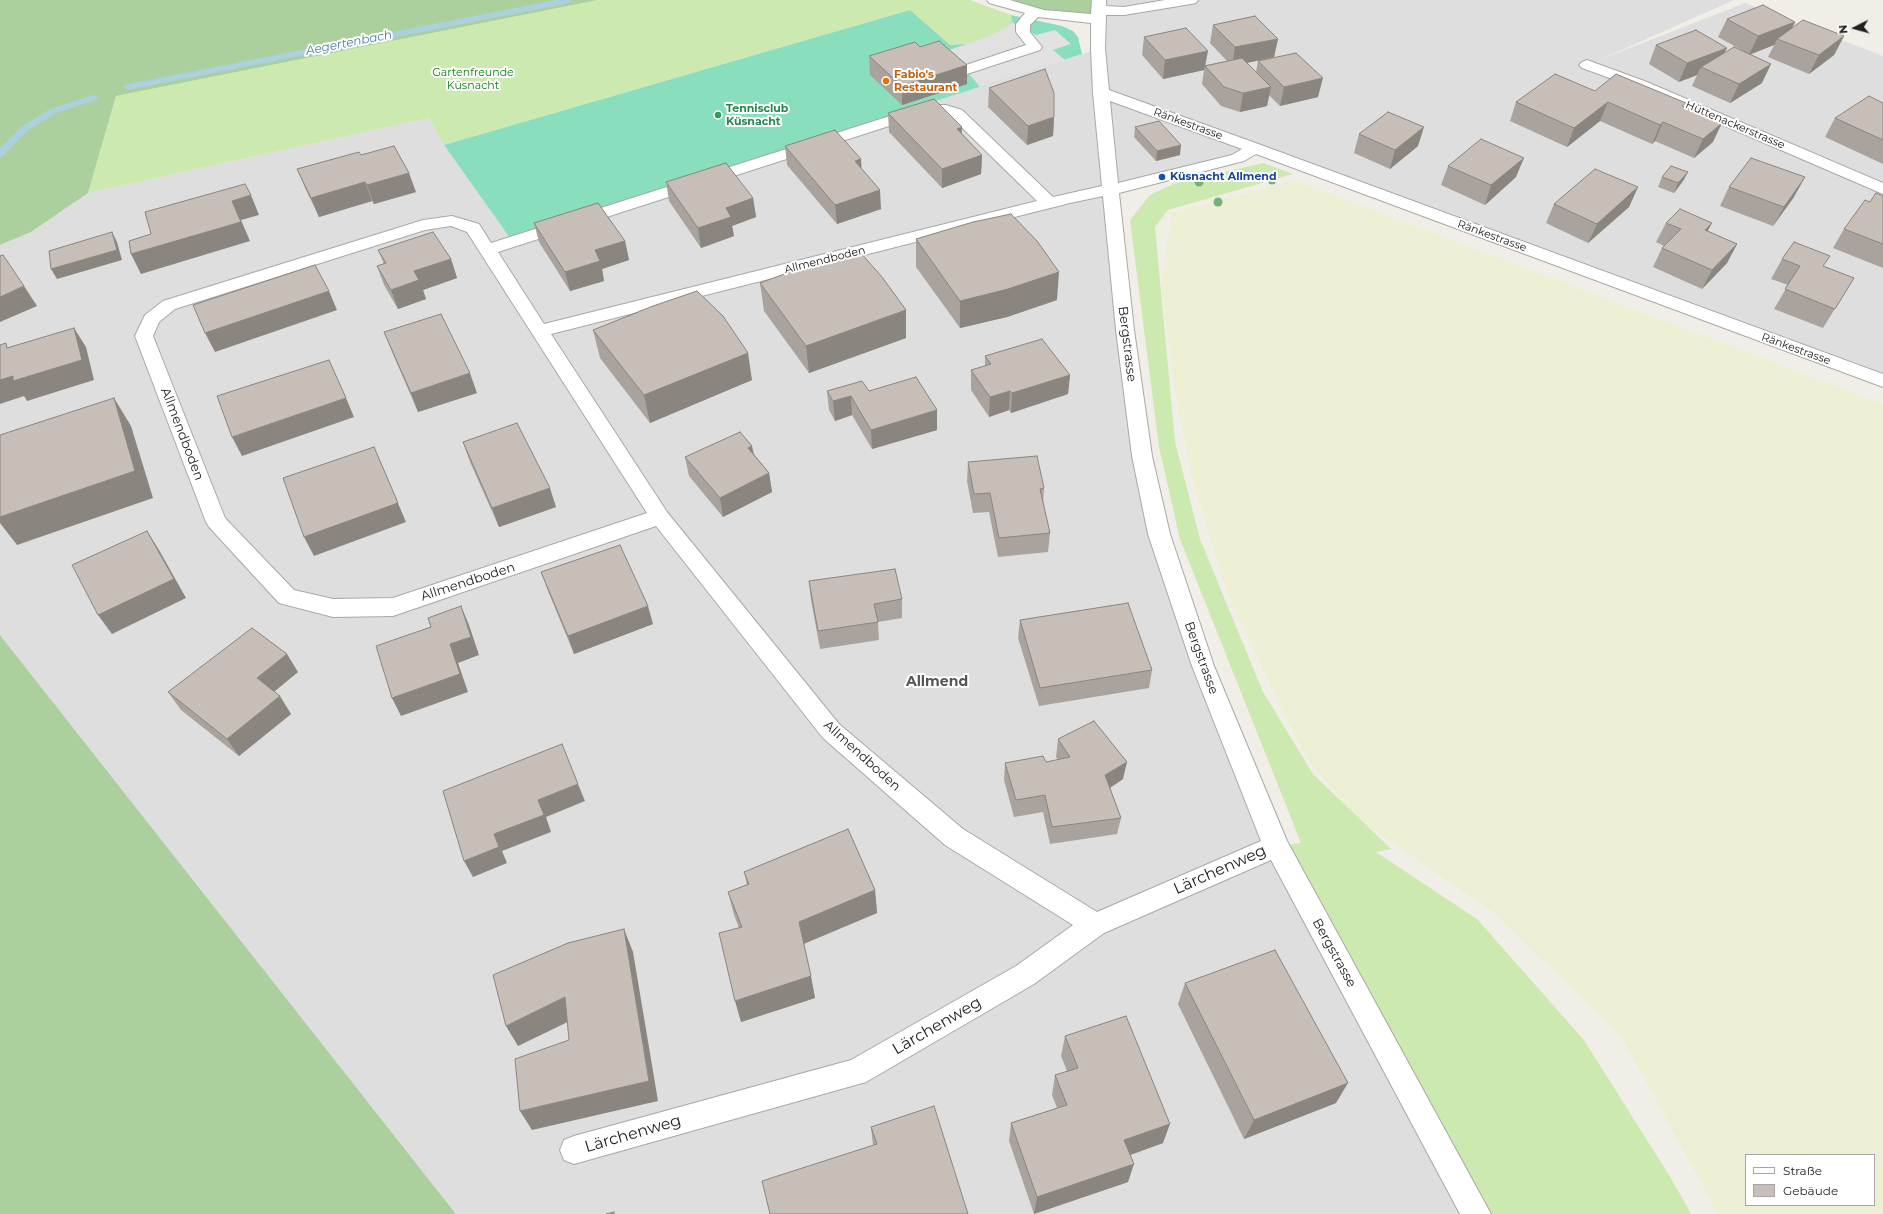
<!DOCTYPE html>
<meta charset="utf-8">
<style>
body{margin:0}
#map{position:relative;width:1883px;height:1214px;overflow:hidden;background:#f1eee8;font-family:Montserrat,sans-serif}
canvas{display:block}
.legend{position:absolute;left:1745px;top:1154px;width:130px;height:52px;box-sizing:border-box;background:#fff;border:1px solid #a6a6a6;margin:0;padding:5px 7px;list-style:none;font-size:12px;color:#212121}
.legend li{display:flex;align-items:center;gap:8px;height:20px}
.legend b{width:20px;border:1px solid #a6a6a6}
.north{position:absolute;left:1835px;top:8px;width:40px;height:40px;-webkit-text-stroke:3px #fff;paint-order:stroke;rotate:264deg;font-size:11px;font-weight:700;line-height:16px;text-align:center;color:#212121}
.north::after{content:'';display:block;margin:auto;width:14px;height:18px;background:#212121;clip-path:polygon(50% 0,100% 100%,50% 72%,0 100%)}
</style>
<div id="map">
<canvas width="1883" height="1214"></canvas>
<ul class="legend">
<li><b style="height:5px;background:#fff"></b>Straße</li>
<li><b style="height:11px;background:#c6beb7"></b>Gebäude</li>
</ul>
<div class="north">N</div>
</div>
<script>
const ctx = document.querySelector('canvas').getContext('2d');
ctx.lineJoin = 'round';
function paint(path, color) {
  ctx.fillStyle = color;
  ctx.fill(path, 'evenodd');
}
function poly(rows) {
  const path = new Path2D();
  for (const r of rows) {
    path.moveTo(r[0], r[1]);
    for (let i = 2; i < r.length; i += 2) path.lineTo(r[i], r[i + 1]);
  }
  return path;
}
function trace(path, color, width, dash) {
  ctx.strokeStyle = color;
  ctx.lineWidth = width;
  ctx.lineCap = dash ? 'butt' : 'round';
  ctx.setLineDash(dash || []);
  ctx.stroke(path);
}
function label(font, color, halo, rows, align = 'center') {
  ctx.font = font + ' Montserrat,sans-serif';
  ctx.lineWidth = 4;
  ctx.setLineDash([]);
  ctx.textBaseline = 'middle';
  ctx.strokeStyle = halo;
  ctx.fillStyle = color;
  for (const [text, x, y, turn = 0] of rows) {
    ctx.save();
    ctx.translate(x, y);
    ctx.rotate((+turn || 0) * Math.PI / 180);
    ctx.textAlign = isNaN(turn) ? turn : align;
    if (halo) ctx.strokeText(text, 0, 0);
    ctx.fillText(text, 0, 0);
    ctx.restore();
  }
}
const residential = poly([
 [1099,0,1734,0,1599,60,1745,3,1883,56,1883,381,1255,148,1238,158,1111,190,1159,534,1276,846,1476,1214,454,1214,0,635,0,245,31,232,88,193,429,118,444,145,510,238,1098,49]
]);
const farmland = poly([
 [1294,180,1883,404,1883,1214,1718,1214,1621,1036,1494,913,1357,818,1307,759,1278,703,1227,592,1193,483,1175,391,1161,283,1172,213],
 [1746,1155,1874,1155,1874,1205,1746,1205]
]);
const grass = poly([
 [598,0,970,0,1011,15,1012,22,1008,26,990,36,968,44,950,45,910,10,444,145,429,118,88,193,116,96],
 [1263,163,1293,174,1168,210,1155,227,1175,442,1200,539,1263,692,1313,774,1391,849,1376,852,1477,919,1584,1040,1672,1180,1691,1214,1476,1214,1276,846,1301,843,1180,539,1159,447,1130,220,1150,195,1173,184]
]);
const forest = poly([
 [0,0,598,0,116,96,88,193,31,232,0,245],
 [994,0,1099,0,1098,19,1064,17],
 [0,635,455,1213,454,1214,0,1214]
]);
const pitch = poly([
 [910,10,950,45,968,44,990,36,1008,26,1012,21,1011,15,1062,26,1073,31,1078,37,1082,54,510,238,444,145]
]);
const parking = poly([
 [1012,22,1036,35,1055,30,1071,44,1053,50,1065,60,980,87,949,50,990,36,1008,26]
]);
const stream = poly([
 [556,0,573,0,569,3,128,90,123,87,128,84,556,0],
 [93,95,96,96,98,98,96,100,56,113,27,131,3,156,0,157,0,148,21,127,50,109,93,95]
]);
const minor = poly([
 [987,0,1010,0,1044,10,1091,14,1092,0,1106,0,1106,6,1124,7,1165,0,1198,0,1196,3,1191,4,1124,15,1106,15,1105,49,1109,90,1261,145,1883,374,1883,387,1256,154,1244,161,1119,193,1134,330,1152,456,1170,534,1214,666,1287,841,1491,1214,1460,1214,1271,860,1104,933,1034,984,866,1082,574,1164,564,1160,560,1150,564,1140,574,1136,851,1060,1016,966,1073,925,945,845,823,738,656,526,393,616,333,617,279,603,209,527,206,522,135,336,145,315,163,301,423,220,452,216,479,224,491,243,912,109,932,105,946,105,962,110,1053,197,1102,186,1093,93,1091,49,1091,23,1038,17,1030,25,1030,32,1042,47,1040,50,967,74,962,76,957,74,954,71,957,68,1026,45,1016,32,1016,24,1025,13,989,3,987,0],
 [1110,101,1242,149,1232,155,1118,183,1110,101],
 [932,115,950,116,1037,201,544,324,498,252,920,116,932,115],
 [1103,196,1116,330,1132,456,1148,534,1192,666,1261,841,1097,912,963,829,839,724,667,512,551,334,1070,203,1103,196],
 [451,226,467,232,647,513,393,598,333,599,294,590,225,518,153,336,159,322,175,309,425,230,451,226],
 [1587,60,1647,82,1883,183,1883,194,1637,88,1582,68,1579,65,1582,62,1587,60]
]);
const trees = [
 [1272,180],
 [1199,182],
 [1218,202]
];
const wall = poly([
 [1727,19,1795,22,1792,28,1844,36,1834,55,1809,74,1768,57,1774,45,1750,54,1762,83,1730,103,1692,86,1697,75,1679,82,1649,64,1656,45,1724,53,1745,52,1718,37],
 [1213,25,1278,39,1274,57,1247,63,1256,72,1258,61,1318,97,1280,106,1269,95,1267,106,1240,112,1221,106,1202,84,1204,70,1163,79,1142,55,1144,37,1206,65,1227,61,1210,43],
 [920,47,967,65,967,84,902,105,870,75,869,56],
 [989,88,1054,117,1053,136,1027,145,988,107],
 [1595,91,1684,107,1713,142,1694,158,1655,141,1652,144,1600,121,1567,147,1510,121,1516,102],
 [1883,103,1883,164,1825,137,1835,118],
 [888,113,962,134,982,155,981,174,942,188,889,132],
 [1135,127,1180,155,1156,161,1134,137],
 [1359,134,1418,146,1390,169,1354,153],
 [785,146,861,159,861,169,881,209,837,224,787,165],
 [361,155,416,192,374,204,372,201,319,217,305,188,297,169],
 [1448,166,1516,177,1485,205,1441,185],
 [1688,172,1683,181,1674,193,1658,187,1662,177],
 [666,182,753,198,756,217,732,226,734,236,701,248,669,201],
 [1638,187,1629,207,1588,243,1546,223,1554,204],
 [1729,187,1794,197,1773,226,1720,206],
 [1883,196,1883,268,1833,248,1844,229,1870,202],
 [534,223,625,241,629,260,602,269,604,281,570,291,539,242],
 [1666,223,1708,231,1737,244,1727,263,1702,289,1653,267,1662,248,1664,246,1656,242],
 [916,239,1057,300,1007,317,960,328,916,267],
 [378,250,451,259,457,278,423,290,426,299,398,309,384,285,377,266,384,264],
 [1782,259,1824,267,1854,278,1823,328,1774,309,1788,285,1771,279],
 [760,283,906,310,906,338,809,373,764,311],
 [593,330,752,380,650,423,600,358],
 [384,332,477,393,418,412,392,352],
 [985,356,1070,375,1068,394,1011,413,1009,410,989,417,971,390,971,370,985,366],
 [827,391,869,391,937,430,872,449,852,415,835,421,829,410],
 [463,442,556,507,499,527,470,462],
 [752,446,754,454,769,473,772,492,723,517,689,476,685,457],
 [968,462,1044,488,1043,504,1050,533,1048,552,998,557,989,512,973,513,967,481],
 [541,572,653,624,574,654,548,591],
 [809,581,902,599,902,618,878,622,879,640,820,649,811,600],
 [1020,620,1152,670,1149,688,1039,706,1018,638],
 [298,672,274,691,291,714,239,756,181,710,168,692],
 [1058,739,1123,779,1110,788,1121,818,1117,834,1050,844,1043,812,1014,817,1004,780,1005,763,1046,762,1058,760,1056,757],
 [744,872,875,890,877,913,804,944,815,998,741,1022,739,928,734,915,728,892,747,885],
 [1185,983,1336,1103,1244,1139,1178,1004],
 [1065,1036,1163,1143,1130,1155,1128,1182,1034,1214,1009,1141,1011,1123,1057,1108,1052,1095,1055,1075,1067,1071,1061,1056],
 [871,1127,968,1214,873,1145]
]);
const shadedWall = poly([
 [1795,22,1785,41,1777,39,1774,45,1749,55,1758,36],
 [1844,36,1834,55,1809,74,1819,55],
 [1278,39,1274,57,1232,66,1235,47],
 [1727,48,1718,66,1701,67,1697,75,1679,82,1687,63],
 [1208,51,1205,67,1205,66,1204,70,1163,79,1165,60],
 [1771,64,1762,83,1730,103,1739,84],
 [967,65,967,84,902,105,902,86],
 [1323,78,1318,97,1280,106,1284,87],
 [1271,87,1267,106,1240,112,1243,93],
 [1608,102,1600,121,1567,147,1574,128],
 [1054,117,1053,136,1027,145,1028,126],
 [1663,122,1655,141,1652,144,1660,125],
 [1722,123,1713,142,1694,158,1703,139],
 [962,127,961,146,957,129],
 [1424,127,1418,146,1390,169,1395,150],
 [1181,145,1180,155,1156,161,1157,151],
 [982,155,981,174,942,188,942,169],
 [1524,158,1516,177,1485,205,1491,185],
 [861,159,862,178,855,161],
 [1688,172,1683,181,1674,193,1678,183],
 [409,173,416,192,374,204,367,185],
 [1805,177,1794,197,1773,226,1784,207],
 [365,182,372,201,319,217,311,198],
 [1638,187,1629,207,1588,243,1597,224],
 [880,190,881,209,837,224,835,205],
 [251,195,259,215,241,220,250,241,141,274,131,254,232,201],
 [753,198,756,217,732,226,734,236,701,248,698,228,726,208],
 [1712,223,1702,242,1705,230],
 [112,232,117,242,122,260,57,279,51,269],
 [625,241,629,260,602,269,604,281,570,291,565,272,595,250],
 [1737,244,1727,263,1702,289,1712,270],
 [451,259,457,278,423,290,426,299,398,309,391,290,414,271],
 [1059,272,1057,300,1007,317,960,328,960,301],
 [24,286,37,306,0,322,0,297],
 [329,291,337,310,215,352,205,333],
 [906,310,906,338,809,373,806,346],
 [74,328,86,347,94,380,27,401,24,396,0,404,0,380],
 [748,353,752,380,650,423,644,395],
 [470,373,477,393,418,412,411,393],
 [1070,375,1068,394,1011,413,1012,393],
 [1010,391,1009,410,989,417,990,397],
 [851,396,852,415,835,421,833,401],
 [114,398,131,426,153,498,17,545,0,523,0,517],
 [346,398,354,417,242,456,232,437],
 [937,410,937,430,872,449,871,430],
 [752,446,755,465,748,448],
 [374,447,406,522,314,556,304,537],
 [769,473,772,492,723,517,720,498],
 [550,488,556,507,499,527,492,508],
 [147,531,159,550,186,598,112,634,98,615],
 [461,606,469,625,479,655,458,663,468,692,401,716,392,698,450,644],
 [648,606,653,624,574,654,568,636],
 [287,654,298,672,269,696,257,678],
 [280,696,291,714,239,756,227,739],
 [1127,762,1123,779,1102,793,1105,775],
 [578,784,585,801,546,817,551,832,502,851,507,863,473,877,464,861,494,834,538,800],
 [875,890,877,913,803,944,799,922],
 [624,929,633,952,658,1101,532,1130,520,1111,649,1081],
 [811,976,815,998,741,1022,735,1001],
 [565,997,576,1018,518,1046,506,1026],
 [1348,1083,1336,1103,1244,1139,1254,1120],
 [1170,1124,1163,1143,1119,1159,1124,1140],
 [1134,1164,1128,1182,1034,1214,1037,1197]
]);
const building = poly([
 [1763,5,1795,22,1758,36,1727,19,1763,5],
 [1255,16,1278,39,1235,47,1213,25,1255,16],
 [1803,20,1844,36,1819,55,1777,39,1803,20],
 [1186,28,1208,51,1165,60,1144,37,1186,28],
 [1696,30,1727,48,1687,63,1656,45,1696,30],
 [939,41,967,65,902,86,869,56,915,42,920,47,939,41],
 [1734,47,1771,64,1739,84,1701,67,1734,47],
 [1296,53,1323,78,1284,87,1258,61,1296,53],
 [1242,58,1271,87,1243,93,1224,87,1205,66,1242,58],
 [1045,69,1054,93,1054,117,1028,126,989,88,1045,69],
 [1555,74,1595,91,1616,74,1686,103,1682,106,1722,123,1703,139,1663,122,1660,125,1608,102,1574,128,1516,102,1555,74],
 [1869,96,1883,103,1883,140,1835,118,1869,96],
 [934,99,962,127,957,129,982,155,942,169,888,113,934,99],
 [1388,112,1424,127,1395,150,1359,134,1388,112],
 [1159,121,1181,145,1157,151,1135,127,1159,121],
 [835,130,861,159,855,161,880,190,835,205,785,146,835,130],
 [1481,139,1524,158,1491,185,1448,166,1481,139],
 [394,146,409,173,367,185,365,182,311,198,297,169,359,152,361,155,394,146],
 [1751,158,1805,177,1784,207,1729,187,1751,158],
 [726,163,753,198,726,208,731,217,698,228,666,182,726,163],
 [1671,166,1688,172,1678,183,1662,177,1671,166],
 [1595,169,1638,187,1597,224,1554,204,1595,169],
 [245,184,251,195,232,201,241,222,131,254,129,241,151,234,145,212,245,184],
 [1876,193,1883,196,1883,244,1844,229,1865,200,1870,202,1876,193],
 [598,203,625,241,595,250,600,261,565,272,534,223,598,203],
 [1680,209,1712,223,1705,230,1737,244,1712,270,1662,248,1681,229,1666,223,1680,209],
 [1011,214,1037,241,1059,272,1008,289,960,301,916,239,973,222,1011,214],
 [112,232,117,250,51,269,49,251,112,232],
 [433,232,451,259,414,271,419,280,391,290,377,266,386,263,378,250,433,232],
 [1794,242,1830,256,1823,266,1854,278,1835,309,1785,289,1800,266,1782,259,1794,242],
 [859,251,882,277,906,310,806,346,760,283,811,264,859,251],
 [3,255,24,286,0,297,0,256,3,255],
 [315,265,329,291,205,333,193,305,315,265],
 [697,291,723,316,748,353,644,395,593,330,653,306,697,291],
 [441,314,470,373,411,393,384,332,441,314],
 [74,328,82,360,13,381,13,376,0,380,0,345,6,343,7,348,74,328],
 [1042,339,1070,375,1012,393,1010,391,990,397,971,370,991,364,985,356,1042,339],
 [329,360,346,398,232,437,217,396,329,360],
 [916,377,937,410,871,430,851,396,833,401,827,391,862,381,869,391,916,377],
 [114,398,135,471,0,517,0,435,114,398],
 [517,423,550,488,492,508,463,442,517,423],
 [740,432,752,446,748,448,769,473,720,498,685,457,740,432],
 [374,447,398,503,304,537,283,478,374,447],
 [1037,456,1044,488,1040,489,1050,533,999,538,990,493,974,494,968,462,1037,456],
 [147,531,174,579,98,615,72,565,147,531],
 [620,545,648,606,568,636,541,572,620,545],
 [895,569,902,599,874,604,878,622,818,631,809,581,895,569],
 [1128,603,1152,670,1040,688,1020,620,1128,603],
 [461,606,471,637,450,644,460,674,392,698,376,646,431,627,428,618,461,606],
 [252,628,287,654,257,678,280,696,227,739,168,692,252,628],
 [1094,721,1127,762,1105,775,1121,818,1052,827,1045,795,1016,800,1005,763,1043,756,1046,762,1070,757,1058,739,1094,721],
 [562,744,578,784,538,800,544,815,494,834,499,847,464,861,443,791,562,744],
 [848,829,875,890,799,922,811,976,735,1001,719,933,742,927,728,892,749,884,744,872,848,829],
 [624,929,649,1081,520,1111,515,1059,569,1040,565,997,506,1026,493,975,568,943,624,929],
 [1275,950,1348,1083,1254,1120,1185,983,1275,950],
 [1126,1016,1170,1124,1124,1140,1134,1164,1037,1197,1011,1123,1067,1105,1055,1075,1078,1068,1065,1036,1126,1016],
 [934,1106,968,1214,770,1214,762,1181,877,1144,871,1127,934,1106],
 [614,1212,614,1214,606,1214,614,1212]
]);
const markers = [
 [886,81,4,"#e8710a"],
 [718,115,4,"#2e9e5b"],
 [1162,177,4,"#1a4fb4"]
];
const farParknames = [
 ["Gartenfreunde",473,73],
 ["Küsnacht",473,86]
];
const farFoodnames = [
 ["Fabio's",894,75],
 ["Restaurant",894,88]
];
const farLeisurenames = [
 ["Tennisclub",726,109],
 ["Küsnacht",726,122]
];
const farStreetnames = [
 ["Ränkestrasse",1188,124,20],
 ["Hüttenackerstrasse",1735,125,23],
 ["Ränkestrasse",1492,236,20],
 ["Allmendboden",825,260,-14],
 ["Ränkestrasse",1796,349,20]
];
const farTransitnames = [
 ["Küsnacht Allmend",1170,177]
];
const farWaternames = [
 ["Aegertenbach",349,43,-11]
];
const streetNames = [
 ["Bergstrasse",1127,344,83],
 ["Allmendboden",182,434,69],
 ["Allmendboden",468,582,-18],
 ["Bergstrasse",1201,658,70],
 ["Allmendboden",862,756,42],
 ["Bergstrasse",1334,953,61]
];
const neighbourhoodNames = [
 ["Allmend",937,682]
];
const nearStreetnames = [
 ["Lärchenweg",1220,870,-24],
 ["Lärchenweg",937,1026,-30],
 ["Lärchenweg",633,1134,-16]
];
paint(residential, '#dfdede');
paint(farmland, '#edefd4');
paint(grass, '#cce9b0');
paint(forest, '#accf9e');
paint(pitch, '#88debd');
paint(parking, '#e1e1e1');
paint(stream, '#aad1dd');
trace(minor, '#a8a8a8', 2);
paint(minor, '#fff');
ctx.fillStyle = '#74b276';
for (const [x, y] of trees) {
  ctx.beginPath();
  ctx.arc(x, y, 4.5, 0, 2 * Math.PI);
  ctx.fill();
}
paint(wall, '#aaa39d');
paint(shadedWall, '#8b8580');
paint(building, '#c6beb7');
trace(building, '#8b8580', 1);
for (const [x, y, r, color] of markers) {
  const dot = new Path2D();
  dot.arc(x, y, r, 0, 2 * Math.PI);
  ctx.fillStyle = color;
  ctx.fill(dot);
  trace(dot, '#fff', 1.5);
}
label('11px', '#0e8018', '#fff', farParknames);
label('bold 11px', '#c56008', '#fff', farFoodnames, 'left');
label('bold 11px', '#27864d', '#fff', farLeisurenames, 'left');
label('11px', '#212121', '#fff', farStreetnames);
label('bold 11px', '#164399', '#fff', farTransitnames, 'left');
label('italic 12px', '#4b79a8', '#fff', farWaternames);
label('13px', '#212121', '#fff', streetNames);
label('bold 14px', '#545454', '#fff', neighbourhoodNames);
label('16px', '#212121', '#fff', nearStreetnames);
</script>
